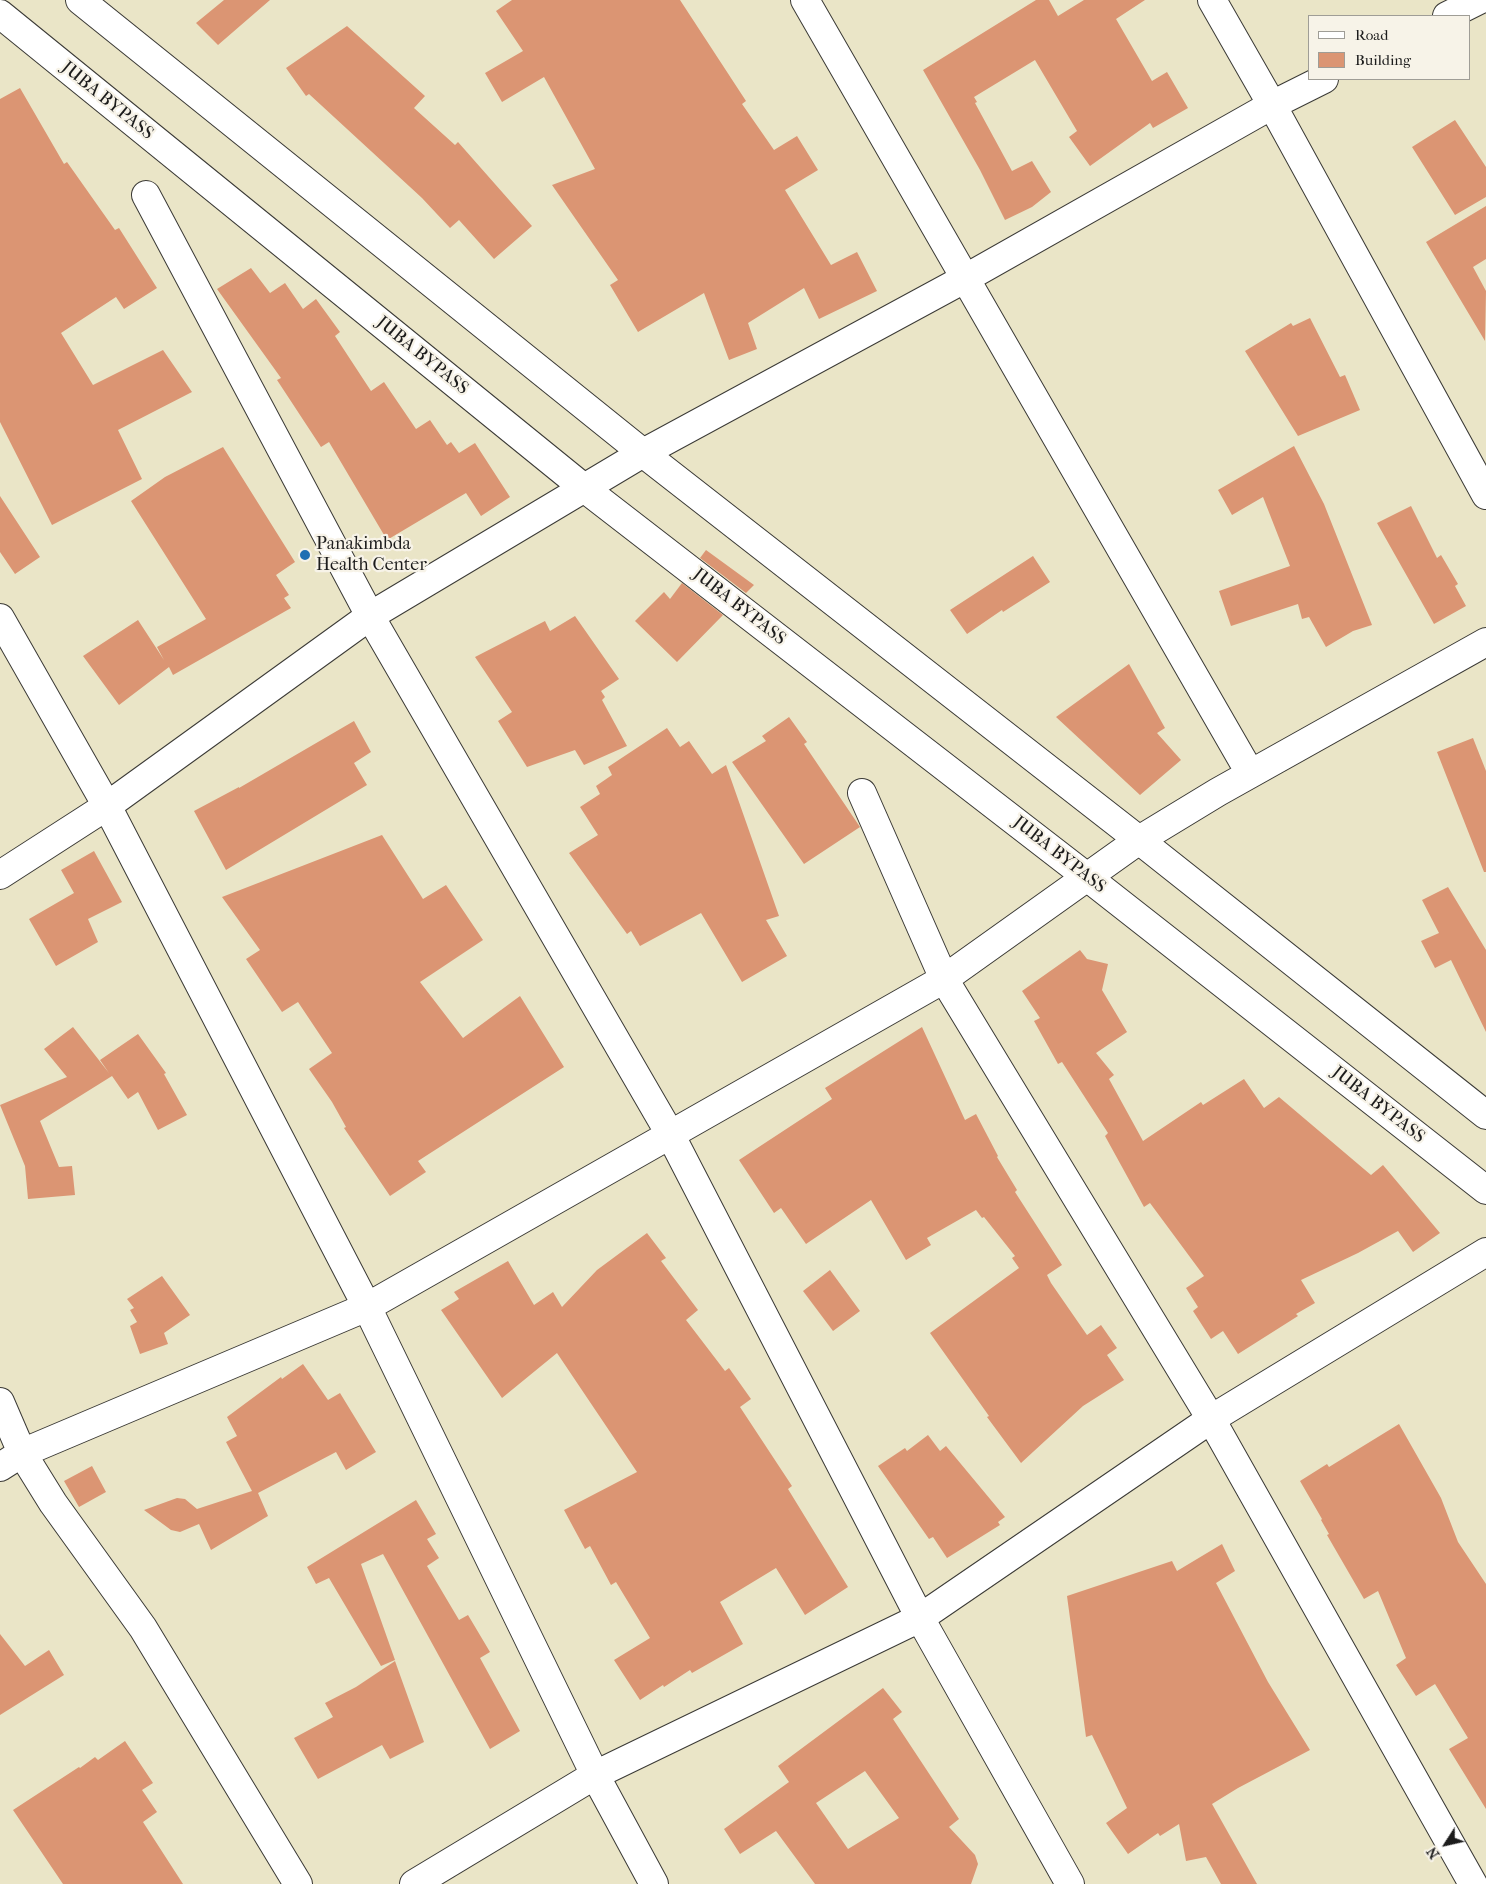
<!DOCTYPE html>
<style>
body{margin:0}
#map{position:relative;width:1486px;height:1884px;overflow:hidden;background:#eae5c7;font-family:"IM FELL French Canon",serif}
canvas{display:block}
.legend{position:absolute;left:1308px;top:15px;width:162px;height:65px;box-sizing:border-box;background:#f7f3e8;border:1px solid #9f9d96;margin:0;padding:6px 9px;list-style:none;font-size:15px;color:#1c1c1c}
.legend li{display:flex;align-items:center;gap:10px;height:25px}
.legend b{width:25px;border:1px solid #9f9d96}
.north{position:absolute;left:1421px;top:1819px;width:50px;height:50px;-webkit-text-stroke:4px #f7f3e8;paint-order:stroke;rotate:235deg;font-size:14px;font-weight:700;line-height:20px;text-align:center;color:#1c1c1c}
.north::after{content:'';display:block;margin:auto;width:18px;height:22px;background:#1c1c1c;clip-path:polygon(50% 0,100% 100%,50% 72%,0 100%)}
</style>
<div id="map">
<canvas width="1486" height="1884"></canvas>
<ul class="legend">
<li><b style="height:6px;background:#fff"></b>Road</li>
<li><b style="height:14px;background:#db9573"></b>Building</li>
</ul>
<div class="north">N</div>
</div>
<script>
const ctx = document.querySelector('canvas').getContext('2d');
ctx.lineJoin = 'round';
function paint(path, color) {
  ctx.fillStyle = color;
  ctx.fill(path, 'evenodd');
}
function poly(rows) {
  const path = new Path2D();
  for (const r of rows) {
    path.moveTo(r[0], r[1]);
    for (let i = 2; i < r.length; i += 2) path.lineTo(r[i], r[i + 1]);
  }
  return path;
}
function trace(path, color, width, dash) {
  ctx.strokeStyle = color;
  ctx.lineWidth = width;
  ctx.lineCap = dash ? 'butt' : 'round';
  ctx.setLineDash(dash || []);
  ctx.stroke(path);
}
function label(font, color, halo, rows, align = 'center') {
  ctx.font = font + ' "IM FELL French Canon",serif';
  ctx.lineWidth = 4.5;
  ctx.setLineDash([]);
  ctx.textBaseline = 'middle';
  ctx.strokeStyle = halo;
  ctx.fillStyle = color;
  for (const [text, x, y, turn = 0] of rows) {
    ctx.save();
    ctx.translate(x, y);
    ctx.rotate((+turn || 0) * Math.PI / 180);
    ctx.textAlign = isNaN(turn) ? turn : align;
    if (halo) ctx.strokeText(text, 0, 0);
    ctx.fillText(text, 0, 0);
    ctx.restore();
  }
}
const building = poly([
 [224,0,270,0,218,45,196,23],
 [512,0,680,0,746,101,742,104,774,150,797,136,818,170,785,190,831,265,857,252,877,291,819,319,804,288,748,323,757,349,729,360,704,293,638,332,610,285,618,280,552,185,595,169,544,77,502,102,485,73,523,51,496,11],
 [1036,0,1049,0,1058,16,1084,0,1145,0,1116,19,1152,81,1167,72,1188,108,1153,128,1150,123,1090,166,1069,137,1077,131,1035,60,974,97,977,102,975,103,1012,171,1032,161,1051,192,1032,207,1005,220,980,170,923,70],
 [347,26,425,96,414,108,455,145,458,142,532,226,494,259,459,220,450,228,422,198,309,94,306,96,286,68],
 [20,88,64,164,67,162,115,230,119,228,157,288,124,309,116,297,61,333,93,385,163,350,192,392,118,430,142,479,52,525,0,422,0,99],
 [1455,120,1486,167,1486,197,1455,215,1412,147],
 [1486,206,1486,259,1473,267,1486,291,1485,341,1426,242],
 [251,268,270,293,285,283,303,309,316,299,340,332,335,336,371,391,384,382,416,429,430,420,447,445,451,442,459,453,475,443,510,497,481,516,466,493,387,540,329,442,321,447,277,380,281,378,217,289],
 [1310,318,1340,377,1345,375,1360,410,1298,436,1245,351,1291,323,1293,326],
 [1294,446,1324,504,1372,625,1353,631,1326,647,1309,617,1302,619,1298,604,1231,626,1219,591,1290,566,1263,497,1232,515,1218,490],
 [223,447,295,562,276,575,289,595,284,598,291,608,173,675,169,667,119,705,83,656,138,620,164,660,157,647,206,619,131,501,165,477],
 [0,496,40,557,15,574,0,552],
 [1411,506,1437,558,1441,555,1458,584,1455,586,1466,606,1434,624,1377,523],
 [706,550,754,585,746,593,700,558],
 [1033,556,1050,582,1003,612,1002,610,967,634,950,610],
 [682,583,723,615,677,662,635,621,664,592,670,599],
 [575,616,619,679,601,691,605,697,602,700,627,746,584,765,575,750,527,767,498,721,512,712,475,657,545,621,550,631],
 [1129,664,1165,728,1157,733,1181,760,1140,795,1056,717],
 [789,717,807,742,804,744,860,827,804,864,732,762,766,741,762,736],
 [354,721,371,752,354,763,367,785,226,870,194,811,239,787,239,788],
 [667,728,680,747,689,741,712,774,726,765,779,916,766,920,787,956,742,982,701,913,640,946,631,931,627,934,569,853,598,835,580,807,600,794,596,786,612,775,608,767],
 [1473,738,1486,771,1486,872,1484,872,1437,752],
 [382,835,423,899,446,885,483,940,420,982,463,1038,520,996,564,1067,418,1161,426,1172,390,1196,344,1128,346,1127,332,1102,309,1069,332,1053,298,1002,282,1012,246,959,260,950,222,897],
 [94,851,122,902,88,919,98,942,56,966,29,919,74,893,61,870],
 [1448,887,1486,950,1486,1032,1451,960,1435,968,1421,941,1439,933,1422,900],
 [1080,950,1087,959,1108,964,1102,990,1127,1032,1096,1053,1114,1075,1109,1079,1143,1141,1201,1102,1203,1105,1244,1079,1264,1108,1279,1097,1371,1175,1383,1165,1440,1233,1413,1252,1398,1231,1358,1253,1301,1280,1315,1303,1296,1314,1298,1316,1238,1354,1223,1331,1211,1339,1193,1311,1198,1307,1186,1288,1204,1276,1150,1203,1144,1207,1105,1136,1108,1133,1062,1062,1058,1064,1034,1021,1040,1018,1022,991],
 [73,1027,109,1073,100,1060,138,1034,166,1073,164,1074,187,1115,158,1130,138,1092,128,1099,112,1076,40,1121,59,1167,72,1166,75,1195,28,1199,25,1166,0,1105,67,1077,44,1049],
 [922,1027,965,1120,976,1114,998,1156,997,1157,1017,1190,1015,1192,1062,1265,1047,1275,1051,1283,1087,1335,1101,1325,1117,1348,1107,1355,1124,1380,1083,1406,1021,1463,987,1417,989,1416,930,1333,1019,1268,1012,1258,1015,1256,984,1217,982,1218,976,1210,927,1238,931,1245,906,1260,871,1200,806,1244,781,1208,774,1213,739,1160,832,1099,825,1088],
 [647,1233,666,1258,661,1261,698,1310,686,1320,725,1371,729,1368,751,1399,740,1407,792,1486,788,1489,848,1587,805,1615,776,1568,720,1602,743,1644,692,1673,690,1670,664,1687,663,1685,640,1700,614,1660,650,1638,616,1582,611,1585,590,1546,585,1549,564,1510,637,1472,557,1353,502,1398,441,1310,459,1299,454,1292,508,1261,534,1305,553,1292,562,1307,597,1270],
 [830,1270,860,1311,833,1331,803,1291],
 [162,1276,190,1315,164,1333,168,1344,140,1354,130,1326,137,1322,130,1310,134,1308,127,1299],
 [303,1364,328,1400,340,1393,376,1452,346,1470,336,1452,258,1493,268,1516,211,1550,199,1524,180,1532,171,1530,144,1510,177,1498,185,1499,197,1509,252,1491,226,1442,237,1436,227,1417,281,1377,282,1379],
 [1399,1424,1441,1498,1458,1542,1486,1584,1486,1809,1449,1749,1468,1738,1435,1684,1416,1696,1396,1665,1406,1658,1378,1591,1364,1599,1327,1535,1329,1534,1321,1520,1322,1519,1300,1481,1327,1464,1329,1467],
 [928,1435,940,1451,946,1446,1005,1517,998,1522,1000,1525,947,1558,933,1537,929,1539,878,1466,905,1448,907,1451],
 [92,1466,106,1492,79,1507,64,1481],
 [416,1500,436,1534,427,1539,439,1558,427,1566,459,1620,468,1615,490,1652,480,1658,520,1731,490,1749,383,1554,361,1564,395,1660,381,1666,329,1578,316,1584,307,1567],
 [1222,1544,1235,1571,1216,1583,1268,1682,1310,1750,1238,1788,1212,1804,1257,1884,1221,1884,1206,1857,1186,1861,1179,1824,1160,1836,1158,1833,1128,1854,1106,1823,1127,1808,1092,1735,1086,1737,1067,1596,1172,1561,1177,1571],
 [0,1634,25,1666,49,1650,64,1675,0,1715],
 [395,1661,424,1742,390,1759,382,1745,318,1779,294,1738,333,1717,325,1703,356,1687],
 [883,1688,902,1712,893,1719,959,1819,949,1827,975,1855,978,1864,971,1884,815,1884,776,1831,740,1854,724,1829,789,1782,778,1766],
 [865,1771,899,1818,848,1849,816,1803],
 [125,1741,153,1783,142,1790,157,1812,143,1822,183,1884,63,1884,13,1810,79,1767,80,1768,95,1757,98,1760]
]);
const minor = poly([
 [805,0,1250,773],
 [1212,0,1272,105,1486,495],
 [1447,16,1479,0],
 [146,195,370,616,670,1134,920,1618,1070,1884],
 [0,618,107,806,367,1307,595,1775,654,1884],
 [862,793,944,979,1211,1419,1473,1884],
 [0,875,107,806,370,616,643,453,966,278,1272,105,1324,79],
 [0,1402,22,1453,53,1503,143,1628,298,1884],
 [0,1467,22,1453,367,1307,944,979,1139,840,1218,792,1486,642],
 [414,1884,595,1775,920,1618,1211,1419,1486,1252]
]);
const primary = poly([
 [80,0,643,453,1139,840,1486,1115],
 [0,14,584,488,1087,877,1486,1190]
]);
const markers = [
 [305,555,6,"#1f6fb2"]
];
const streetNames = [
 ["JUBA BYPASS",107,101,39],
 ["JUBA BYPASS",422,356,39],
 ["JUBA BYPASS",739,607,38],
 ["JUBA BYPASS",1059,855,38],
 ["JUBA BYPASS",1378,1105,38]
];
const poiNames = [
 ["Panakimbda",316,545],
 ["Health Center",316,566]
];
paint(building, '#db9573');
trace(minor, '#3b3a36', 30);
trace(primary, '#3b3a36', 30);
trace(minor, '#fff', 28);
trace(primary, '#fff', 28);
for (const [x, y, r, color] of markers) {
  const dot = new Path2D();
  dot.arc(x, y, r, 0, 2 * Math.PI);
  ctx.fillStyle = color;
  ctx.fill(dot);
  trace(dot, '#f7f3e8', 2);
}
label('18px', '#1c1c1c', '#f7f3e8', streetNames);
label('18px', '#1c1c1c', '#f7f3e8', poiNames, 'left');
</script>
